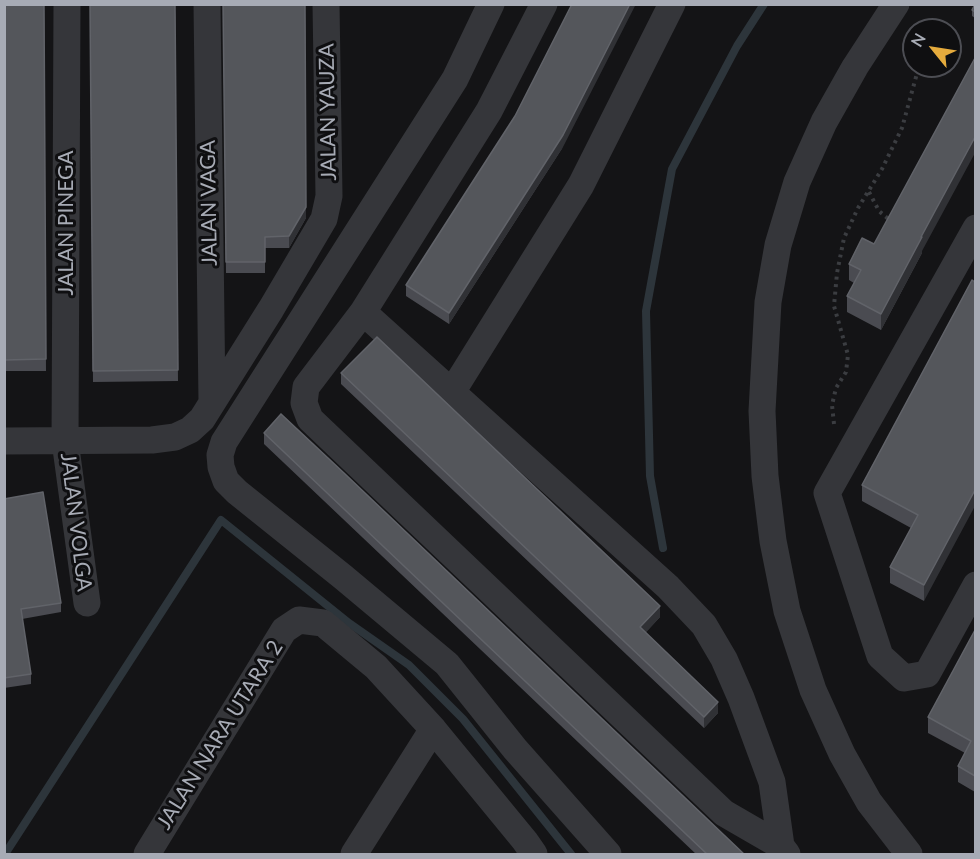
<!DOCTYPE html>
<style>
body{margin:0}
#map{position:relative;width:980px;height:859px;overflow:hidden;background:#141416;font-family:Lato,sans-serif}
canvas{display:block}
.frame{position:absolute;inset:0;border:6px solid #a7abb5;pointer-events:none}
.north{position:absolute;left:902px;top:18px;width:60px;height:60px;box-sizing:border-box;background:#0f0f11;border:2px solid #4c4d53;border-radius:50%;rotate:300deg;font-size:16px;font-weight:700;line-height:24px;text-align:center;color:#a7abb5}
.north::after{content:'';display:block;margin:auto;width:21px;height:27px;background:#e5ab3d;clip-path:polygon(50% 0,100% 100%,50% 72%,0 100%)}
</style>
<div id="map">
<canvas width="980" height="859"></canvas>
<div class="frame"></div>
<div class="north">N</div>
</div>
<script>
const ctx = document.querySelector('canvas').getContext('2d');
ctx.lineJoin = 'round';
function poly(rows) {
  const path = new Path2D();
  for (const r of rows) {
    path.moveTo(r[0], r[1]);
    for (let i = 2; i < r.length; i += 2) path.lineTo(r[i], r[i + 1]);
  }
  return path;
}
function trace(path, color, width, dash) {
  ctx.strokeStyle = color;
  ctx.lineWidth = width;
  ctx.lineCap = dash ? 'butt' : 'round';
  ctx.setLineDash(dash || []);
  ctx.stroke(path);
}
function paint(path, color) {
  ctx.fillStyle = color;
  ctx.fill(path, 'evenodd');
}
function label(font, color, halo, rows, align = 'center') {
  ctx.font = font + ' Lato,sans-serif';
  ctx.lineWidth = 6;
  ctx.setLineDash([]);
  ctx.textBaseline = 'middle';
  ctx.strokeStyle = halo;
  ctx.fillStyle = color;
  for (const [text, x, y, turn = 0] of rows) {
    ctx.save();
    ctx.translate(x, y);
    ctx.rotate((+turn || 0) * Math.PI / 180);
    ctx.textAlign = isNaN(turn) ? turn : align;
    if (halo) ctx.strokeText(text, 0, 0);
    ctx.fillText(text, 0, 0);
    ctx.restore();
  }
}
const stream = poly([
 [663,548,650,476,646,311,672,169,737,46,764,4],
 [5,854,221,520,349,623,409,665,463,719,571,854]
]);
const path = poly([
 [869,192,879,211,892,222],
 [834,424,832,405,836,388,846,372,848,355,834,306,837,273,844,238,858,208,882,169,902,128,919,66]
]);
const minor = poly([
 [67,4,65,441,87,603],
 [207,4,212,402],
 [491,4,455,79,224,442,220,455,221,467,226,481,237,492,343,577,447,664,515,749,608,854],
 [544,4,489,111,363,312,306,387,304,403,310,419,724,813,781,846,787,854],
 [896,4,855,67,824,122,797,182,778,245,768,302,762,411,765,476,773,541,787,611,813,690,842,754,869,802,909,854],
 [976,228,827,493,880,656,904,678,927,674,976,585],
 [363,312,668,587,704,625,724,659,741,698,772,782,781,846],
 [452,392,581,185,672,4],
 [4,441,152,440,175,437,190,430,202,419,271,309,324,219,329,196,326,4],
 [147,854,284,630,299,620,323,623,376,667,433,729,525,841,534,854],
 [354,854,433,729]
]);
const wall = poly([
 [4,4,44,4,46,371,4,371],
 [90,4,175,4,178,381,93,382],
 [223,4,306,218,289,248,265,248,265,273,226,273],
 [975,4,975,18,972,16,972,10],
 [563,147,449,324,406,296,406,285],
 [874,244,922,251,922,253,881,330,847,312,847,296,854,283,849,280,849,264],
 [972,280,924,601,890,583,890,567,911,528,862,501,862,485],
 [341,373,660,617,645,633,718,713,704,728,341,384],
 [264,433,745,855,697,855,264,444],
 [4,499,61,603,61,612,22,619,31,674,31,684,4,688],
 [975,630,975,792,958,782,958,766,965,753,928,733,928,717]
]);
const shadedWall = poly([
 [630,4,636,4,563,147,449,324,449,313],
 [975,137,975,153,922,251,922,253,881,330,881,314,921,237],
 [306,207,306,218,289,248,289,236],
 [975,490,975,506,924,601,924,585],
 [660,606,660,617,640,639,640,627],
 [718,702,718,713,704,728,704,717]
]);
const building = poly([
 [4,4,44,4,46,359,4,360,4,4],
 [90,4,175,4,178,370,93,371,90,4],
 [223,4,305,4,306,207,289,236,265,237,265,262,226,262,223,4],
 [572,4,630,4,563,135,449,313,406,285,515,116,572,4],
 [975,4,975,12,972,10,975,4],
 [975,58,975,137,921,237,922,237,881,314,847,296,861,270,849,264,862,238,874,244,975,58],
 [972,280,975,282,975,490,924,585,890,567,918,515,862,485,972,280],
 [377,337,660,606,640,627,718,702,704,717,341,373,377,337],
 [281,414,344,473,745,855,708,855,264,433,281,414],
 [43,492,61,603,21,609,31,674,4,678,4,499,43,492],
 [975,630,975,776,958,766,971,741,928,717,975,630]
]);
const streetNames = [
 ["JALAN YAUZA",328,112,-91],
 ["JALAN VAGA",209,203,-91],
 ["JALAN PINEGA",66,223,-90],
 ["JALAN VOLGA",76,522,83],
 ["JALAN NARA UTARA 2",220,735,-58]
];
trace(stream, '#2d353b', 8);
trace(path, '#3b3d41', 4, [3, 4.5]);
trace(minor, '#35363a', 27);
paint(wall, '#4a4b51');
paint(shadedWall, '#303135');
paint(building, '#54565b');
trace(building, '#616369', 1.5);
label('21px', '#a7abb5', '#0f0f11', streetNames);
</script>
